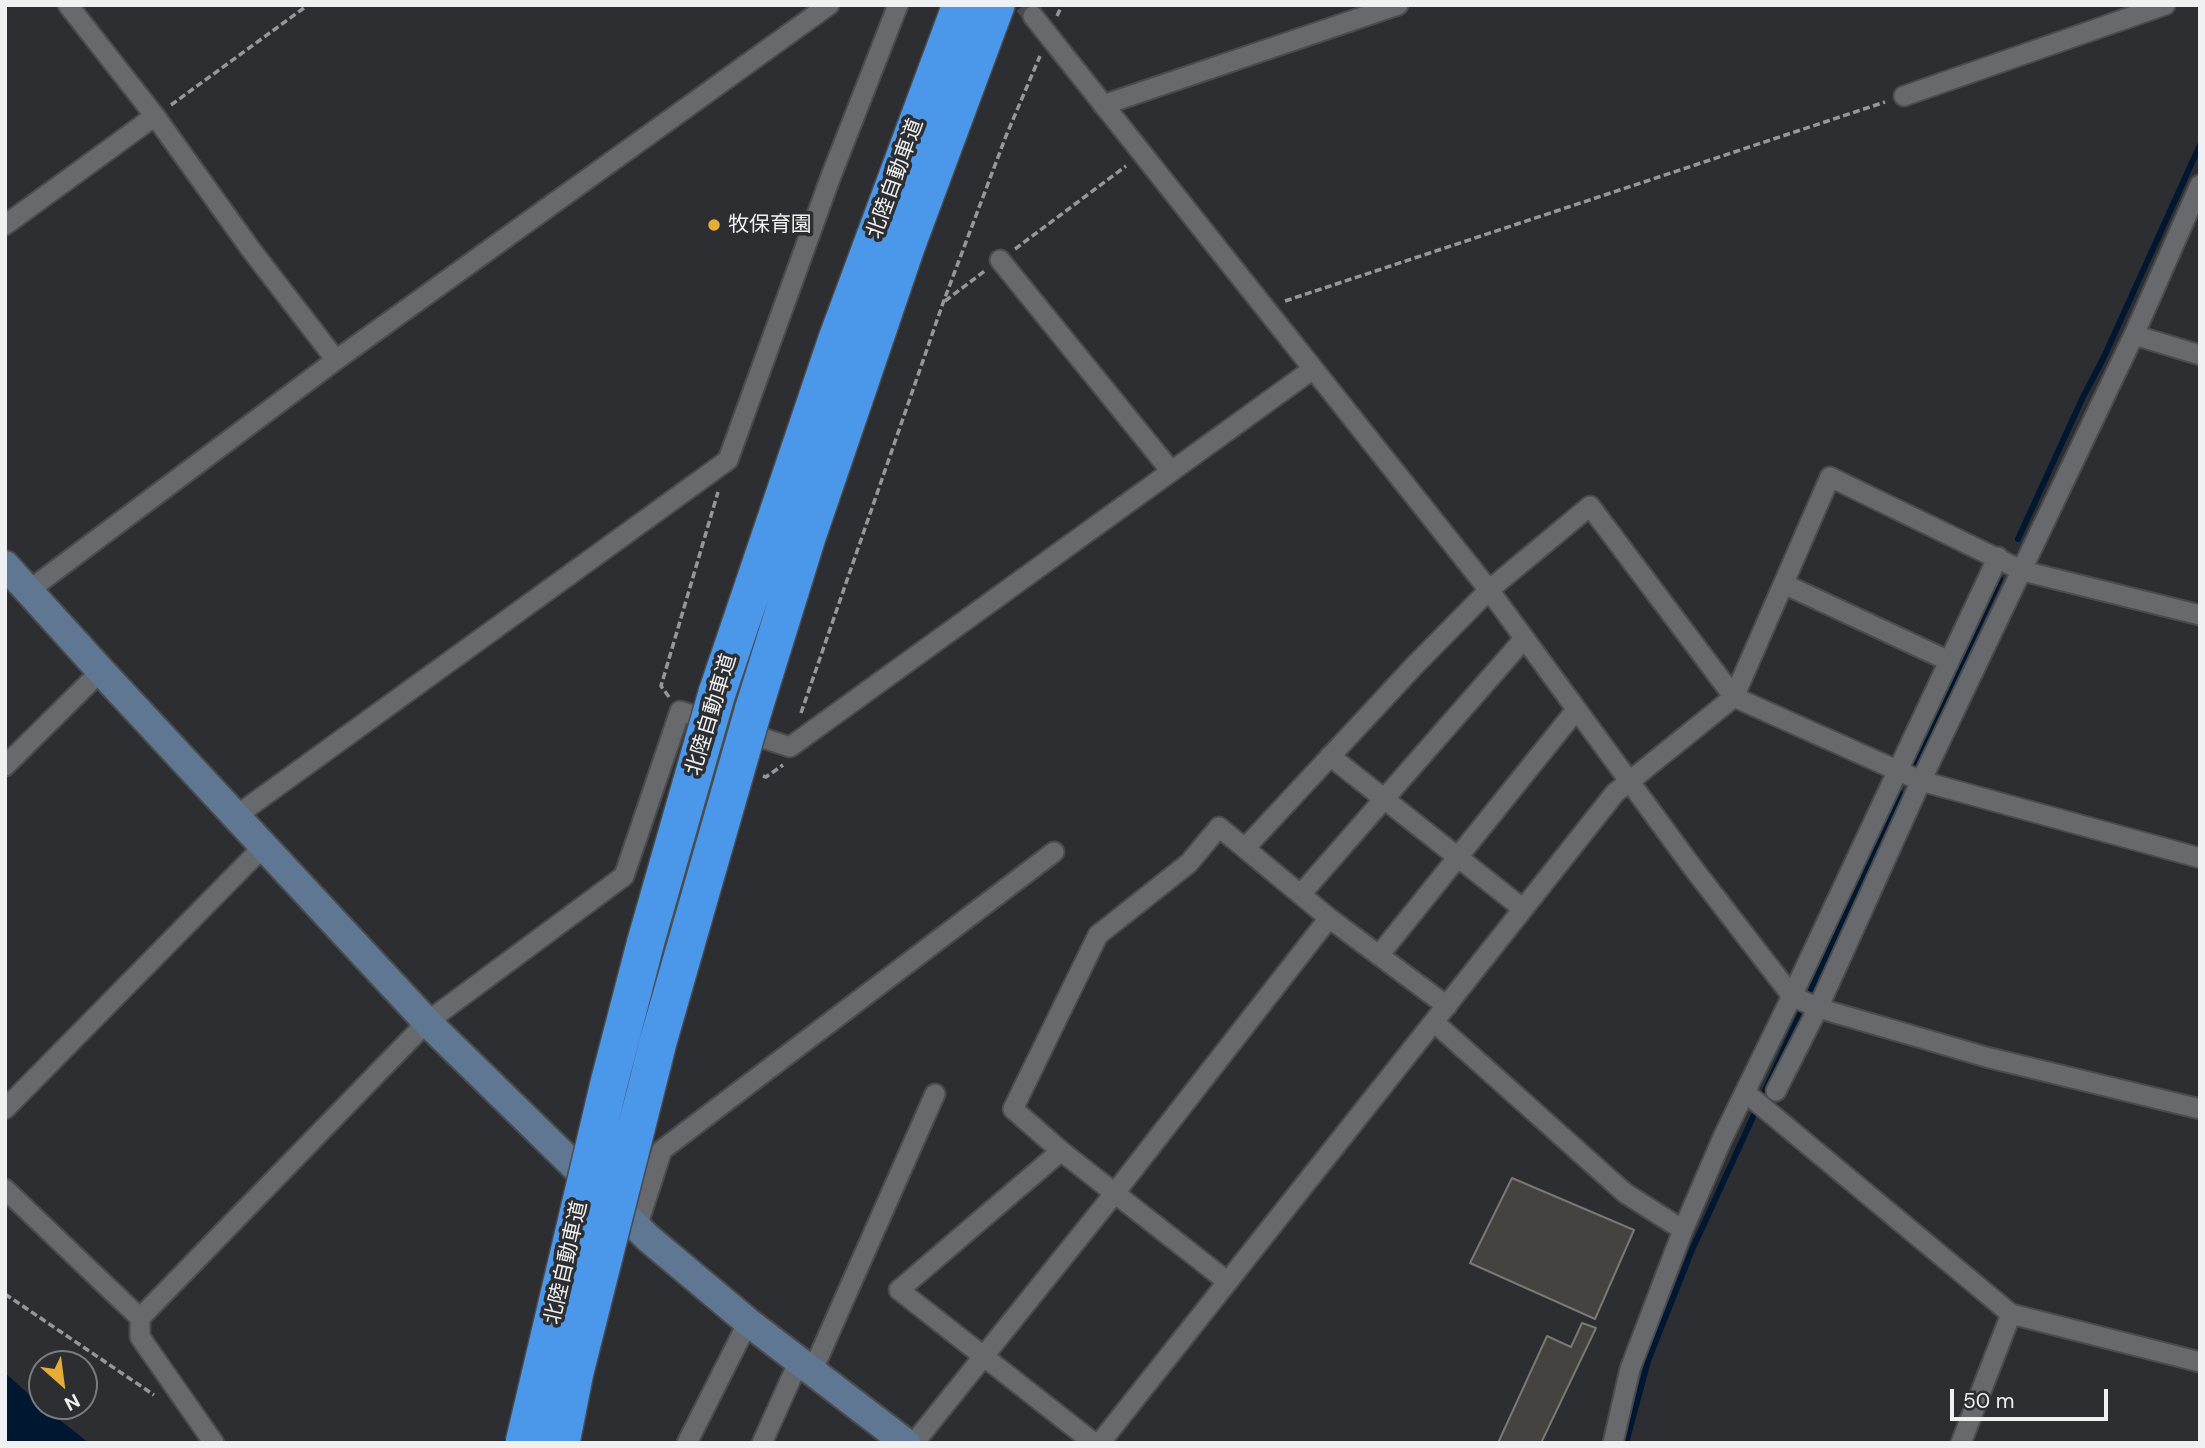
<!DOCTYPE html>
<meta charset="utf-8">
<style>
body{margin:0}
#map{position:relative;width:2205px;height:1448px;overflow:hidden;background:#2c2e31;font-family:"DM Sans",sans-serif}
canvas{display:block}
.frame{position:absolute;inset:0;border:7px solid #eef0f1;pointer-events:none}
.north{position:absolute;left:28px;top:1350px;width:70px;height:70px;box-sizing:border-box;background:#2c2e31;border:2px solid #7a7c7e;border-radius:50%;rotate:152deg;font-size:19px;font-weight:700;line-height:28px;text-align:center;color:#eef0f1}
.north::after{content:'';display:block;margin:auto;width:24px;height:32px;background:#e6ad36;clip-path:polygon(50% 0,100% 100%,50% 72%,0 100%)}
.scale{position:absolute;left:1950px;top:1389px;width:158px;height:32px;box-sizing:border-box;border:4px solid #eef0f1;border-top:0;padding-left:9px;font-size:21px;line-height:24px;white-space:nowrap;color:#eef0f1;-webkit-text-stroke:5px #2c2e31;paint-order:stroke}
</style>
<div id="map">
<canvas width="2205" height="1448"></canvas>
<div class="frame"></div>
<div class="north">N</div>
<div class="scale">50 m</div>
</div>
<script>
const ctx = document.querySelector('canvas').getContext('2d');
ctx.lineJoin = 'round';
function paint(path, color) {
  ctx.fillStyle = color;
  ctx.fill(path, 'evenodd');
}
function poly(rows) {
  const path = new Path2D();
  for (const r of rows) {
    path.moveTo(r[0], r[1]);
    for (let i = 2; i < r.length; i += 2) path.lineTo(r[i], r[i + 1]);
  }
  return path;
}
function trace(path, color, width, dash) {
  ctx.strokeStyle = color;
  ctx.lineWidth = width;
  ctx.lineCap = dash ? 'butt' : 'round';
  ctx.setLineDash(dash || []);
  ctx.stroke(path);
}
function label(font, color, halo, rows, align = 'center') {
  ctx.font = font + ' "DM Sans","Noto Sans JP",sans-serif';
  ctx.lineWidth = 7;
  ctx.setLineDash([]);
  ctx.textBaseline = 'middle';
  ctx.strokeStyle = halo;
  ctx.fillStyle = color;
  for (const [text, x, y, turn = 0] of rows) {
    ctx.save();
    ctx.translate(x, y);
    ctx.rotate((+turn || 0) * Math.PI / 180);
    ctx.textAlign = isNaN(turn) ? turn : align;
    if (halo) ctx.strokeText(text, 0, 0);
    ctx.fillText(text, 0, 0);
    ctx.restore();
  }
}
const water = poly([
 [5,1373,42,1406,89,1443,5,1443]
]);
const stream = poly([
 [2018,539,2083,397,2103,359,2200,145],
 [1913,767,2000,579],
 [1626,1443,1648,1361,1692,1250,1901,794]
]);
const building = poly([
 [1512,1178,1634,1230,1595,1319,1470,1263,1512,1178],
 [1582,1323,1596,1328,1541,1443,1498,1443,1547,1336,1571,1347,1582,1323]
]);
const streetTunnel = poly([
 [1024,5,1033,16]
]);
const path = poly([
 [1057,16,1062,5],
 [171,105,308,5],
 [1015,249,1126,166],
 [945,301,986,270],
 [1285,301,1885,102],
 [669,697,661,686,718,492],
 [801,713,943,303,1006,136,1040,56],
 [763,776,766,777,783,765],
 [5,1294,154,1395]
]);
const street = poly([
 [68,5,155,116,252,251,336,360],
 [1033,16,1489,590,1693,868,1792,996,1818,1008,1986,1057,2200,1109],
 [1904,96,2165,5],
 [1103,105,1398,5],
 [5,225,155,116],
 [1000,260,1171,471],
 [2134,335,2200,355],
 [1784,584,1949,661],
 [28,591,336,360,829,5],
 [1330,756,1522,908],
 [5,766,101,671],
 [236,816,728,460,831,176,898,5],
 [1246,847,1417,663,1489,590,1590,506,1734,697,1921,781,2200,858],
 [1301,894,1524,639],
 [1380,954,1576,710],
 [1434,1022,1625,1193,1683,1230],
 [1776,1091,1818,1008,1921,781,2134,335,2200,185],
 [1746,1093,2011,1314,2200,1362],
 [5,1109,264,846],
 [1061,1151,899,1290,1094,1443],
 [5,1189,140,1318],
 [637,1227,662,1150,1054,852],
 [1228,1282,1061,1151,1013,1109,1098,935,1189,863,1219,827,1329,918,1447,1006],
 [812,1372,935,1094],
 [214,1443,140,1337,140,1318,427,1022,624,876,680,711,790,747,1313,369],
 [687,1443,748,1322],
 [762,1443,799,1361],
 [914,1443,1114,1194,1329,918],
 [1100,1443,1615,793,1734,697,1830,477,2023,571,2200,615],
 [1613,1443,1630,1369,1683,1230,1723,1137,1792,996,1998,557],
 [1961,1443,2011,1314]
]);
const secondary = poly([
 [5,565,101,671,427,1022,648,1238,748,1322,906,1443]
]);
const highway = poly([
 [717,693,837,339,961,5],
 [753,711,807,537,857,391,906,247,996,5]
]);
const highwayBridge = poly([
 [524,1443,609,1083,646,941,717,693],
 [561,1443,575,1372,658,1042,753,711]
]);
const markers = [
 [714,225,7,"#e6ad36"]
];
const streetNames = [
 ["北陸自動車道",896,179,-70],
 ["北陸自動車道",712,715,-73],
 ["北陸自動車道",567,1263,-77]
];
const poiNames = [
 ["牧保育園",728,225]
];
paint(water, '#001731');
trace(stream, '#001731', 6);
paint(building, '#444340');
trace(building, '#7a7874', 2);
trace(streetTunnel, '#494b4e', 19, [19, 10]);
trace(street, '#494b4d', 23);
trace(secondary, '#494b4d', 32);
trace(highway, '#494b4d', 40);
trace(path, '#959799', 3.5, [7, 3.5]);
trace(street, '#67696c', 19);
trace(secondary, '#5f7792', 28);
trace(highway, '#4b97e9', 37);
trace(highwayBridge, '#494b4d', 40, []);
trace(highwayBridge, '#4b97e9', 37);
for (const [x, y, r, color] of markers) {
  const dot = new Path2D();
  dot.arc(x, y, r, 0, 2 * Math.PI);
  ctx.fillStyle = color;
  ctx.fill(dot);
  trace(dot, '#2c2e31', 2.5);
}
label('21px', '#eef0f1', '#2c2e31', streetNames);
label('21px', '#eef0f1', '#2c2e31', poiNames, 'left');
</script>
